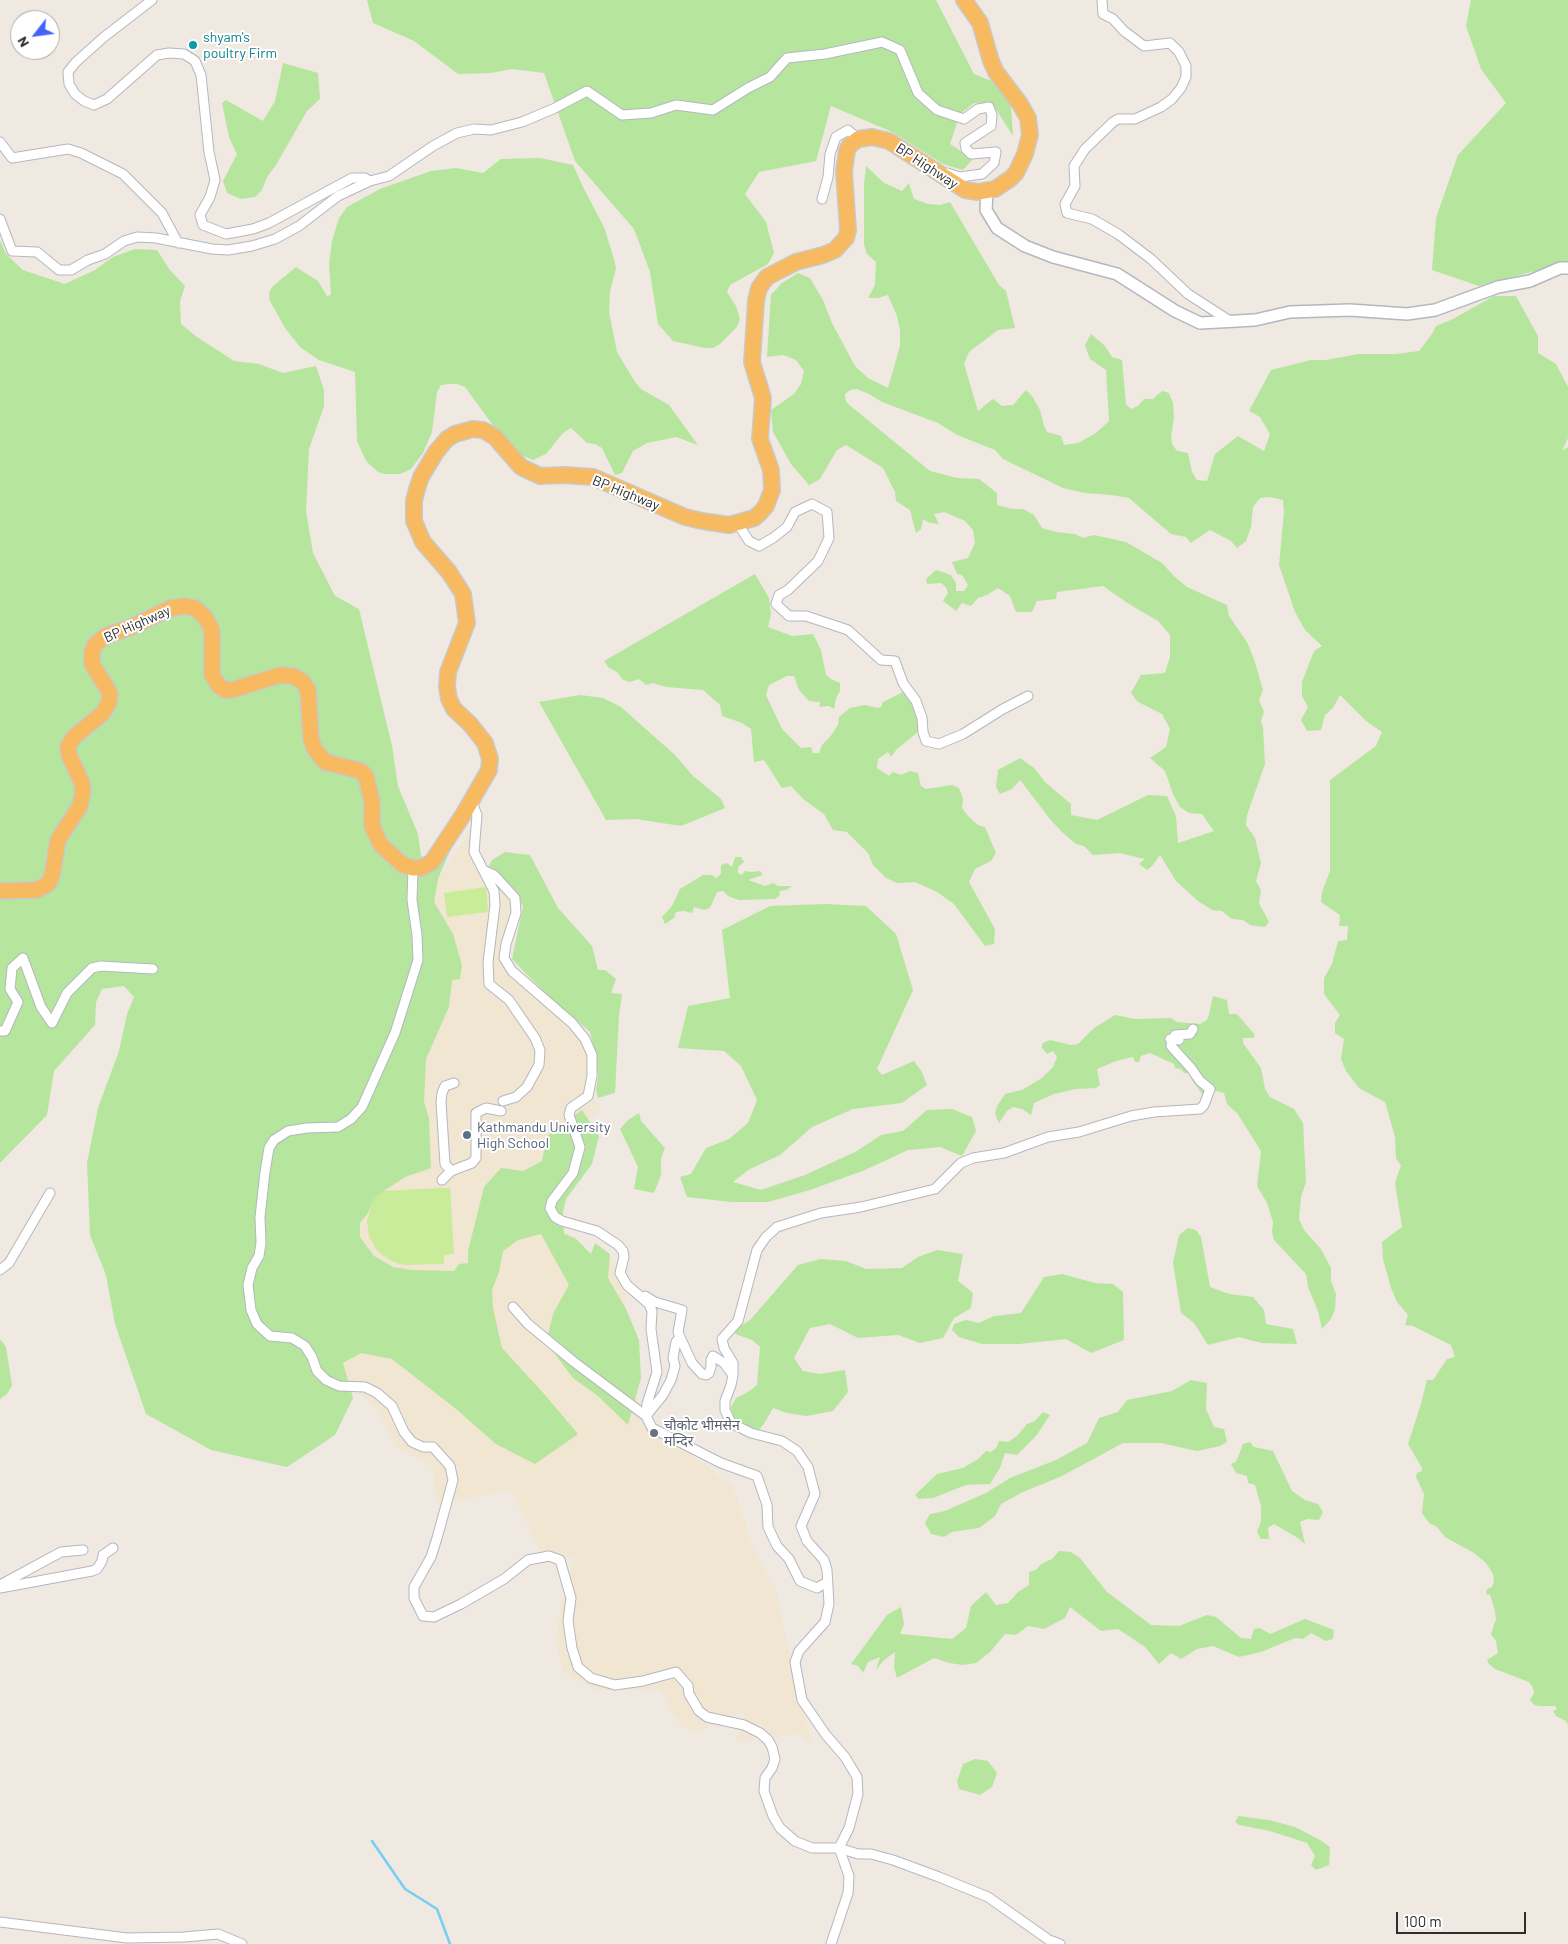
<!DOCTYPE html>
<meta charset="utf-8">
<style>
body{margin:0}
#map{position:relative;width:1568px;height:1944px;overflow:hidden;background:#efe9e1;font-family:Barlow,sans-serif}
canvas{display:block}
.north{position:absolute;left:10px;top:10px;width:50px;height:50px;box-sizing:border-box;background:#fff;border:1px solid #ababab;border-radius:50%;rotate:240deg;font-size:14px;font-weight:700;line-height:20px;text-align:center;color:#2e2e2e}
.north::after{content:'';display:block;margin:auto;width:18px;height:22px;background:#4264fb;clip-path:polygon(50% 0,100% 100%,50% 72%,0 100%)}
.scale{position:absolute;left:1396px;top:1912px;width:130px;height:22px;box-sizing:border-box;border:2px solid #2e2e2e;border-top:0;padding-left:6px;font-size:15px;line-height:18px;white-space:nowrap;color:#2e2e2e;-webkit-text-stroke:4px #fff;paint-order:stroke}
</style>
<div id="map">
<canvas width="1568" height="1944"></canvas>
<div class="north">N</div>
<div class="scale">100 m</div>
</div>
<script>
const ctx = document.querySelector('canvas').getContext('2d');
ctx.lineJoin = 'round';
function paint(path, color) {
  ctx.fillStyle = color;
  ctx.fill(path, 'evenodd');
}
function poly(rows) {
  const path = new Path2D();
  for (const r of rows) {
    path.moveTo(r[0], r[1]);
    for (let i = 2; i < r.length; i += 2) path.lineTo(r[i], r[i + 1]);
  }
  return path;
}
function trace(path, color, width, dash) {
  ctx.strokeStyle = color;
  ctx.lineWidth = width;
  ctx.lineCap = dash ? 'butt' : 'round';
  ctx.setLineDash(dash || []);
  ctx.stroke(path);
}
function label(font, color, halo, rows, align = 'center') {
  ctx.font = font + ' Barlow,"Noto Sans Devanagari",sans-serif';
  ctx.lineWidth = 4;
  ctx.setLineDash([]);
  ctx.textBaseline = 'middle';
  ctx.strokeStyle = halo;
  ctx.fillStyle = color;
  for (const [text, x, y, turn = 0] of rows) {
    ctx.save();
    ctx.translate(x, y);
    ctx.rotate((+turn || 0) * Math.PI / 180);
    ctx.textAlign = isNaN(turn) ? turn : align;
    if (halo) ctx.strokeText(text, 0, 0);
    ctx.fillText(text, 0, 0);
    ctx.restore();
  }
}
const education = poly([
 [476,823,478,861,515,903,509,942,508,965,589,1043,593,1097,601,1109,567,1138,551,1219,591,1254,629,1270,622,1327,642,1419,733,1486,753,1546,776,1590,791,1663,812,1744,800,1734,736,1742,744,1711,699,1731,683,1727,671,1712,664,1696,659,1689,597,1690,562,1671,556,1638,562,1602,574,1558,542,1555,511,1489,437,1505,432,1466,394,1446,377,1409,345,1381,253,1151]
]);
const green = poly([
 [367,0,936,0,974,74,1002,85,1011,107,1013,136,992,103,974,103,960,114,950,144,973,159,963,170,943,164,892,132,831,106,816,161,759,172,745,194,766,222,774,253,768,264,730,285,727,292,736,306,740,319,737,327,720,344,713,348,705,348,673,341,658,324,650,272,634,229,575,161,544,73,512,69,491,73,458,74,414,41,373,23],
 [1471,0,1568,0,1568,264,1565,263,1479,286,1432,270,1436,218,1458,155,1506,103,1481,69,1466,26],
 [283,63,318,73,320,99,307,111,276,165,267,177,262,190,255,197,241,199,227,193,223,181,237,154,229,137,222,103,226,100,263,121,275,101],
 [540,158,573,165,583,187,604,227,614,259,616,268,610,292,609,312,617,352,635,382,641,389,669,405,698,445,676,437,647,443,633,451,622,473,615,475,602,448,595,444,587,443,571,428,563,433,546,454,533,460,518,454,505,442,465,387,457,384,449,384,441,385,437,392,432,432,423,453,411,469,400,474,385,474,378,472,366,461,357,441,355,372,319,360,300,347,285,328,270,301,269,292,273,286,296,267,318,281,327,296,331,295,329,264,332,241,339,218,347,207,380,189,431,171,456,168,483,173,501,159],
 [866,166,884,183,902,191,909,183,914,199,928,204,940,205,950,202,999,285,1006,291,1015,328,998,330,969,352,964,364,978,411,993,399,1002,406,1013,405,1026,390,1032,396,1040,410,1044,426,1047,432,1061,436,1064,445,1078,443,1096,433,1109,421,1106,370,1090,359,1085,345,1091,334,1105,346,1112,357,1122,360,1126,404,1131,409,1138,406,1144,399,1153,399,1162,391,1169,393,1173,403,1174,417,1171,437,1172,444,1177,451,1188,453,1192,472,1197,480,1207,481,1215,454,1238,436,1264,451,1270,434,1260,417,1249,411,1271,370,1311,360,1326,360,1358,354,1396,354,1419,351,1432,334,1436,326,1453,319,1494,296,1516,296,1538,336,1538,353,1556,364,1568,387,1568,438,1562,451,1568,447,1568,1725,1566,1721,1556,1716,1553,1711,1557,1709,1555,1706,1540,1706,1534,1705,1530,1700,1534,1693,1533,1688,1529,1682,1495,1669,1489,1664,1487,1660,1498,1653,1496,1641,1491,1634,1496,1619,1494,1607,1490,1595,1486,1594,1487,1589,1492,1587,1494,1582,1493,1574,1486,1563,1474,1553,1445,1537,1436,1526,1430,1524,1422,1513,1424,1494,1416,1477,1417,1473,1422,1471,1422,1468,1408,1444,1421,1404,1427,1380,1433,1380,1447,1359,1455,1357,1451,1345,1413,1326,1405,1325,1408,1315,1397,1302,1391,1288,1383,1259,1382,1242,1402,1227,1395,1183,1401,1165,1396,1159,1395,1137,1385,1102,1359,1088,1346,1071,1341,1059,1344,1039,1335,1033,1335,1023,1340,1015,1324,994,1324,978,1332,964,1338,941,1347,940,1348,926,1339,926,1340,915,1321,902,1322,892,1330,871,1330,780,1376,746,1382,732,1366,721,1340,695,1333,708,1325,715,1321,730,1307,731,1301,720,1308,707,1302,696,1302,682,1314,651,1322,646,1305,630,1295,612,1279,565,1284,512,1283,500,1270,497,1260,498,1253,507,1251,527,1246,541,1237,548,1231,541,1210,530,1191,543,1186,537,1171,534,1129,498,1111,495,1085,493,1063,488,1003,459,995,450,957,435,938,423,882,402,869,394,857,389,850,390,845,394,846,402,853,408,930,471,957,478,979,479,997,493,997,505,1012,509,1023,509,1034,515,1042,528,1056,532,1075,534,1083,538,1094,535,1126,542,1162,563,1175,577,1187,587,1227,605,1229,616,1247,642,1254,659,1263,690,1259,700,1264,712,1261,721,1263,728,1265,764,1247,815,1246,825,1255,838,1261,863,1256,881,1261,890,1259,903,1269,922,1265,927,1250,925,1243,920,1232,919,1222,911,1212,910,1198,901,1176,881,1160,855,1152,866,1147,870,1139,864,1145,859,1119,853,1093,855,1084,846,1076,844,1061,831,1050,819,1020,780,1012,789,1000,794,996,787,998,770,1020,758,1034,768,1045,782,1071,804,1071,815,1097,820,1148,795,1167,796,1176,816,1178,843,1214,831,1202,814,1189,813,1180,807,1173,794,1165,771,1150,758,1166,747,1170,729,1162,714,1138,702,1131,693,1141,675,1165,673,1170,657,1170,635,1158,621,1129,604,1103,586,1057,592,1056,599,1037,601,1032,612,1016,612,1010,596,998,588,987,595,978,598,971,606,962,603,956,611,943,601,948,593,946,587,941,583,927,584,926,579,936,570,951,575,956,583,956,591,964,591,968,585,962,575,957,574,952,562,968,558,975,543,973,530,965,521,944,512,934,514,939,524,930,523,923,519,921,529,916,533,910,510,896,501,895,492,883,468,846,445,837,450,820,479,809,485,791,464,773,432,771,410,794,394,801,384,804,371,796,360,783,355,767,357,771,295,782,283,798,273,810,278,823,300,832,323,855,366,868,378,888,388,900,346,900,330,897,316,888,295,878,298,868,298,875,285,876,262,867,254,864,244,864,184],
 [0,240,6,254,23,270,65,284,95,270,113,257,135,249,157,250,170,270,185,286,180,301,181,324,197,337,234,361,259,364,283,373,316,366,324,390,324,406,309,449,306,511,313,553,335,596,359,609,392,746,398,786,418,834,424,876,456,837,438,879,434,902,453,934,462,965,460,979,452,980,449,1007,426,1059,424,1102,429,1119,431,1168,405,1177,378,1195,372,1203,368,1213,360,1223,360,1237,374,1256,393,1267,411,1270,454,1271,459,1264,468,1263,468,1251,484,1187,501,1168,523,1171,542,1161,547,1136,582,1110,599,1136,592,1164,566,1199,563,1212,564,1234,575,1238,591,1254,595,1243,610,1254,608,1278,626,1309,639,1340,641,1378,628,1425,598,1396,573,1378,546,1342,553,1314,569,1285,541,1234,518,1240,503,1251,499,1272,492,1290,493,1308,502,1348,545,1395,578,1434,535,1464,496,1444,456,1409,392,1359,361,1353,343,1363,353,1398,335,1435,287,1467,211,1450,146,1414,115,1324,106,1275,90,1235,87,1163,98,1108,119,1051,127,1014,134,997,124,986,102,989,96,1002,95,1025,54,1071,47,1115,0,1163],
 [755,574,769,598,771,614,768,627,792,636,813,634,821,650,826,675,831,679,840,683,840,691,836,698,834,709,829,706,819,707,820,702,809,701,799,690,794,676,787,676,769,685,766,695,782,729,801,748,811,747,813,753,819,753,822,745,830,737,838,725,839,717,850,708,865,705,878,708,881,707,883,702,903,692,911,702,917,716,918,732,897,749,891,757,888,752,878,759,877,768,889,776,893,772,901,775,910,771,918,773,921,786,926,789,952,785,959,788,963,799,962,808,968,816,978,825,985,827,996,853,991,861,975,869,969,882,995,929,994,944,985,946,954,904,937,892,915,882,897,883,886,878,873,865,868,853,847,832,833,830,824,814,803,799,791,786,782,788,764,760,754,762,751,729,742,723,722,716,720,705,703,690,666,687,653,683,646,685,639,679,630,682,623,680,617,672,609,668,604,661],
 [580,695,603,698,621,707,675,755,693,776,721,799,725,808,681,826,636,819,606,820,539,702],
 [505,852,530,855,558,908,592,946,598,970,605,970,616,979,611,993,622,994,619,1016,615,1093,598,1098,596,1090,598,1076,595,1053,590,1032,544,992,512,959,523,906,503,878,488,868,492,860],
 [735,857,741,857,744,862,738,867,738,873,742,875,745,871,752,872,760,871,763,875,748,880,765,886,773,883,778,886,792,886,787,890,779,891,780,895,775,899,739,900,728,896,723,891,717,892,710,908,704,910,694,907,692,913,684,911,676,912,674,918,665,924,662,917,672,906,680,889,703,875,712,875,716,878,721,874,721,865,727,863,732,867],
 [826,904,866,906,896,934,913,990,877,1069,882,1075,914,1061,922,1072,927,1085,902,1103,853,1109,812,1127,780,1155,748,1170,733,1182,761,1190,805,1175,857,1151,881,1135,903,1131,927,1110,952,1109,972,1117,976,1131,962,1156,940,1147,908,1150,865,1170,810,1190,768,1202,731,1202,687,1197,680,1177,691,1174,706,1148,729,1139,748,1123,757,1100,741,1066,724,1051,678,1048,688,1006,730,998,722,930,770,906],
 [1213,996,1227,1000,1229,1014,1237,1014,1255,1035,1253,1038,1243,1038,1243,1043,1261,1068,1265,1089,1270,1097,1294,1109,1303,1123,1306,1182,1301,1197,1299,1219,1304,1230,1321,1249,1331,1268,1331,1281,1336,1294,1335,1309,1331,1319,1322,1329,1318,1311,1308,1287,1306,1274,1274,1240,1272,1232,1273,1222,1267,1203,1257,1186,1261,1151,1237,1113,1227,1104,1224,1093,1210,1089,1207,1097,1203,1095,1191,1079,1191,1073,1184,1073,1181,1069,1175,1068,1174,1064,1150,1053,1141,1056,1139,1062,1135,1062,1133,1057,1116,1061,1097,1069,1100,1085,1096,1088,1076,1089,1054,1094,1034,1103,1031,1115,1022,1109,1013,1107,1007,1111,999,1123,995,1114,997,1106,1005,1094,1022,1090,1042,1078,1053,1067,1057,1057,1053,1051,1047,1054,1042,1048,1042,1044,1045,1042,1050,1040,1071,1045,1078,1044,1094,1028,1115,1015,1135,1019,1171,1018,1177,1022,1200,1024,1207,1020,1209,1015],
 [639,1113,641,1121,665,1148,661,1159,661,1175,654,1193,634,1189,638,1167,620,1129,628,1120],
 [1188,1228,1196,1230,1201,1237,1210,1287,1229,1294,1253,1297,1264,1310,1266,1324,1293,1329,1297,1344,1261,1343,1239,1337,1208,1345,1194,1323,1181,1313,1173,1263,1179,1235],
 [937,1250,963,1254,958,1281,973,1293,971,1308,954,1318,943,1338,920,1343,898,1335,858,1338,830,1324,810,1328,794,1358,803,1371,820,1374,845,1370,848,1392,833,1411,806,1416,787,1413,773,1408,764,1424,759,1430,743,1429,734,1423,731,1407,736,1398,748,1392,757,1385,760,1347,752,1340,735,1334,738,1328,751,1319,798,1265,821,1259,846,1261,866,1269,902,1268,918,1257],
 [1062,1274,1095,1283,1113,1284,1123,1292,1124,1340,1091,1353,1066,1339,1019,1344,982,1344,959,1337,952,1330,954,1324,966,1320,979,1323,994,1316,1021,1313,1044,1277],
 [0,1339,6,1347,12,1385,7,1394,0,1399],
 [1191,1380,1207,1383,1206,1409,1214,1427,1224,1429,1227,1442,1220,1446,1197,1451,1161,1443,1123,1443,1062,1476,1023,1492,1001,1504,995,1516,979,1528,952,1532,944,1537,931,1534,925,1523,930,1514,945,1511,986,1493,1010,1478,1056,1460,1087,1443,1099,1418,1118,1412,1127,1400,1172,1391],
 [1043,1412,1050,1415,1036,1436,1017,1455,1005,1453,1000,1468,990,1484,966,1485,933,1498,919,1499,915,1495,937,1474,963,1468,978,1459,986,1451,991,1452,996,1448,999,1441,1008,1442,1017,1436,1027,1424,1035,1421],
 [1250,1442,1254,1447,1273,1451,1292,1491,1305,1500,1318,1504,1323,1512,1319,1520,1307,1519,1300,1522,1305,1544,1298,1538,1274,1524,1268,1528,1269,1539,1261,1539,1257,1532,1261,1521,1261,1506,1255,1485,1248,1483,1247,1476,1236,1473,1231,1464,1236,1462,1243,1444],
 [1059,1551,1071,1552,1080,1558,1107,1592,1151,1625,1179,1626,1207,1615,1216,1617,1241,1638,1251,1639,1254,1629,1260,1628,1270,1634,1305,1619,1334,1630,1333,1639,1326,1641,1311,1633,1303,1639,1295,1638,1261,1652,1239,1657,1213,1646,1197,1649,1181,1659,1171,1653,1159,1664,1145,1647,1118,1629,1101,1631,1070,1607,1065,1618,1044,1629,1028,1626,1016,1635,1005,1634,990,1652,976,1663,963,1665,949,1663,934,1658,897,1678,894,1667,895,1652,883,1661,876,1670,880,1657,868,1662,863,1673,858,1666,851,1664,887,1615,901,1607,904,1624,900,1634,952,1639,966,1628,971,1606,986,1592,996,1605,1008,1603,1018,1592,1029,1585,1029,1572,1036,1570,1041,1564,1052,1559],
 [975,1759,988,1761,997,1773,992,1787,980,1795,959,1789,957,1781,963,1764],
 [1238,1816,1269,1820,1295,1827,1320,1840,1330,1847,1329,1865,1316,1870,1311,1865,1315,1856,1307,1843,1270,1831,1239,1825,1235,1822]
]);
const pitch = poly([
 [486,887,488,912,447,917,444,893],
 [438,1188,450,1188,454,1254,444,1255,444,1264,405,1265,396,1263,382,1255,376,1249,369,1236,367,1221,372,1203,378,1195,384,1191]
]);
const stream = poly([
 [372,1841,405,1889,437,1909,450,1944]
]);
const minor = poly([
 [152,0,104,37,76,62,68,72,69,84,75,94,84,101,94,105,107,99,157,55,169,53,184,54,195,61,201,75,209,152,215,180,210,197,200,215,203,225,226,234,253,229,269,223,352,178,365,178,370,181],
 [1102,0,1103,14,1113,19,1124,31,1144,46,1170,43,1179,52,1186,66,1186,77,1181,88,1172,99,1161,107,1135,119,1118,119,1113,122,1085,149,1074,166,1075,186,1065,204,1067,213,1092,219,1118,234,1151,259,1188,294,1230,321],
 [0,142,12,158,68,149,81,153,123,174,162,213,178,243],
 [822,199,828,177,830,154,836,137,848,130,858,139],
 [0,219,12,251,37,252,59,270,71,270,88,260,105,254,124,241,137,237,156,238,212,249,228,250,252,246,275,239,299,226,338,196,370,181,389,176,433,146,457,133,474,129,491,130,522,122,553,109,587,91,622,115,651,113,676,105,713,110,748,88,770,77,787,58,825,54,882,42,900,50,918,93,937,110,964,119,978,109,989,107,992,115,991,126,965,143,966,149,971,154,996,152,994,163,982,174,960,177,947,173],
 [738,524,749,541,759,546,773,538,787,527,795,512,812,504,827,512,829,538,818,561,788,590,779,595,776,604,789,616,806,616,848,630,881,660,895,661,903,683,916,701,922,718,923,732,926,741,939,744,963,734,1003,709,1028,696],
 [471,800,477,815,474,852,494,891,495,905,488,962,489,984,509,1000,535,1038,540,1050,539,1065,527,1087,516,1097,503,1101],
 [413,868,412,900,417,935,418,960,395,1033,362,1107,351,1119,338,1127,307,1128,288,1131,274,1140,269,1148,265,1172,260,1217,261,1243,259,1256,252,1268,248,1285,251,1310,257,1324,270,1336,292,1338,305,1346,312,1357,317,1371,326,1380,339,1386,365,1387,377,1393,392,1406,404,1432,412,1442,423,1447,433,1447,450,1466,453,1480,437,1538,431,1557,414,1587,414,1598,423,1616,434,1617,461,1604,504,1579,528,1560,549,1556,560,1560,571,1598,568,1621,572,1648,578,1667,591,1678,615,1685,643,1681,676,1672,688,1686,689,1694,699,1711,707,1717,744,1725,760,1733,768,1740,772,1747,775,1759,772,1768,765,1778,764,1791,773,1816,780,1828,795,1841,812,1848,839,1848,858,1854,871,1854,893,1860,939,1877,988,1897,1049,1940,1060,1944],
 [483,870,494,875,515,898,516,913,506,944,504,958,512,971,572,1023,585,1039,592,1055,592,1076,588,1096,571,1108,569,1115,580,1147,573,1173,552,1201,550,1208,555,1217,562,1221,597,1231,618,1245,623,1251,624,1257,620,1273,627,1285,649,1304,652,1311,651,1329,657,1372,647,1404,646,1416,652,1428,721,1463,757,1476,767,1505,768,1527,777,1546,789,1559,800,1581,817,1588,827,1582],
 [0,1031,5,1031,18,1002,10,989,12,968,23,958,41,1007,52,1023,67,993,92,968,101,966,153,969],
 [451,1171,445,1164,441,1102,442,1093,445,1086,454,1083],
 [442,1180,451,1171,472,1163,476,1158,476,1113,486,1108,501,1111],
 [0,1270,9,1263,50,1193],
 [645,1296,655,1302,682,1310,678,1332,680,1337,692,1363,702,1374,706,1375,709,1373,711,1367,711,1360,713,1356,724,1363,733,1375,731,1385,725,1401,725,1410,731,1423,751,1433,782,1441,797,1451,808,1467,815,1494,801,1526,807,1541,824,1560,827,1570,829,1604,825,1622,799,1651,795,1662,802,1700,826,1735,845,1757,857,1777,858,1794,849,1828,839,1848],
 [513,1307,528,1324,574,1362,646,1416,663,1395,671,1380,675,1366,673,1358,676,1342,680,1337],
 [733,1375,733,1363,724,1348,722,1339,738,1321,757,1250,766,1237,777,1227,821,1213,861,1207,935,1189,961,1163,973,1158,1004,1153,1048,1137,1079,1132,1131,1116,1154,1112,1200,1109,1204,1105,1210,1089,1200,1081,1191,1068,1171,1046,1172,1042,1170,1039,1179,1040,1175,1035,1190,1034,1193,1029],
 [0,1585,61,1552,83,1550],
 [0,1588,92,1571,97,1569,102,1561,103,1555,113,1548],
 [0,1922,127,1938,184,1937,218,1934,242,1944],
 [831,1944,848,1893,849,1876,839,1848]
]);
const tertiary = poly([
 [987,192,986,210,997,228,1025,246,1053,257,1117,274,1175,311,1200,323,1255,320,1290,312,1350,310,1407,314,1435,310,1498,287,1530,281,1560,268,1568,268]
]);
const trunk = poly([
 [0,891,37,890,48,884,52,876,58,840,80,806,83,791,82,783,69,755,68,746,75,736,103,713,109,702,110,695,107,688,92,664,92,651,95,645,105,636,131,627,171,608,184,606,195,608,205,617,212,630,212,675,219,686,225,690,232,690,280,675,293,676,303,682,308,690,311,739,314,748,325,762,361,771,366,776,372,802,372,826,381,845,403,865,413,868,421,868,432,862,463,815,489,770,490,759,485,743,470,724,454,709,449,699,447,687,448,672,467,623,463,594,449,572,423,542,414,521,414,501,417,489,421,477,436,452,447,439,455,434,473,429,483,430,495,437,521,467,540,476,564,475,593,477,685,517,702,521,729,525,754,518,760,513,766,506,772,490,771,470,760,439,763,398,752,362,756,301,759,288,767,277,796,262,823,255,835,250,846,238,848,231,844,171,847,150,850,145,858,139,872,137,889,141,965,190,978,192,995,189,1010,179,1016,173,1025,154,1030,135,1028,118,1020,104,996,72,991,61,980,23,964,0]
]);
const markers = [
 [193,45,5,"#0f9aa8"],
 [467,1135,5,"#5c6f8a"],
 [654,1433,5,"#6b7280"]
];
const cultureNames = [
 ["shyam's",203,37],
 ["poultry Firm",203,53]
];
const streetNames = [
 ["BP Highway",927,166,33],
 ["BP Highway",626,493,22],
 ["BP Highway",137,624,-24]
];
const serviceNames = [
 ["Kathmandu University",477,1127],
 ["High School",477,1143]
];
const worshipNames = [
 ["चौकोट भीमसेन",664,1425],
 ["मन्दिर",664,1441]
];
paint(education, '#f0e6d1');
paint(green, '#b6e59e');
paint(pitch, '#c9ec9a');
trace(stream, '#75cff0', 2.5);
trace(minor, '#b4b7c1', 11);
trace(tertiary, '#b4b7c1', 14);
trace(trunk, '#c9c9c9', 18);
trace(minor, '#fff', 9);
trace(tertiary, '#fff', 11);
trace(trunk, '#f8ba60', 15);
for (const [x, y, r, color] of markers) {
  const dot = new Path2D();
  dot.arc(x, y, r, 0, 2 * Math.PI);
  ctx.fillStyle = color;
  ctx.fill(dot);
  trace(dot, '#fff', 2);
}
label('14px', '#0d838f', '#fff', cultureNames, 'left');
label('14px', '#2e2e2e', '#fff', streetNames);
label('14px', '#4e5e75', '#fff', serviceNames, 'left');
label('14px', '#5b616d', '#fff', worshipNames, 'left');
</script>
